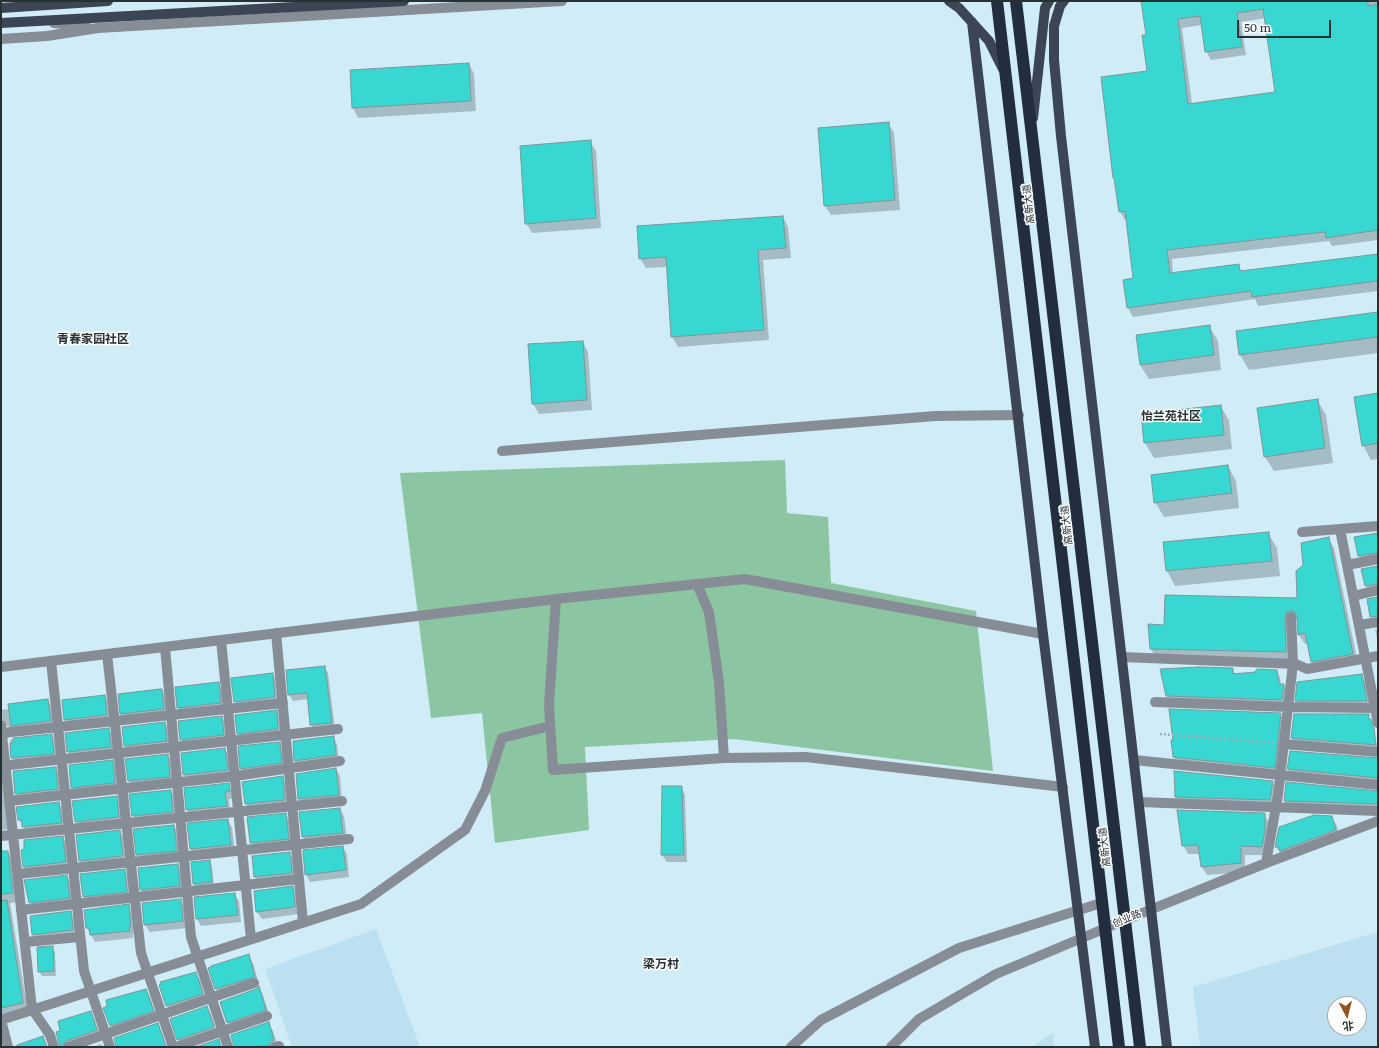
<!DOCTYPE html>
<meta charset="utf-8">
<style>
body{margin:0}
#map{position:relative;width:1379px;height:1048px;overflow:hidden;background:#cfecf7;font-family:Literata,"Noto Sans SC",serif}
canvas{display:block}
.frame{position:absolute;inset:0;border:2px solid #263136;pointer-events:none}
.north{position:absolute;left:1327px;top:996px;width:40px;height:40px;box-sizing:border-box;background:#fff;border:1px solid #a8adaf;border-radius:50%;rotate:173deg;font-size:11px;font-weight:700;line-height:16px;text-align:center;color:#263136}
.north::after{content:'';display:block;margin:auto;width:14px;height:18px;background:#92541a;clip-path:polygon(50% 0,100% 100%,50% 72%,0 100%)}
.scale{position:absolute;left:1237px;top:20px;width:94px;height:18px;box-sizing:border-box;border:2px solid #263136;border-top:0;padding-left:5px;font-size:12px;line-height:14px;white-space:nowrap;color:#263136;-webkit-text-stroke:3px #fff;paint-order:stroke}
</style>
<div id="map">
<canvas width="1379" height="1048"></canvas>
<div class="frame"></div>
<div class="north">北</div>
<div class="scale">50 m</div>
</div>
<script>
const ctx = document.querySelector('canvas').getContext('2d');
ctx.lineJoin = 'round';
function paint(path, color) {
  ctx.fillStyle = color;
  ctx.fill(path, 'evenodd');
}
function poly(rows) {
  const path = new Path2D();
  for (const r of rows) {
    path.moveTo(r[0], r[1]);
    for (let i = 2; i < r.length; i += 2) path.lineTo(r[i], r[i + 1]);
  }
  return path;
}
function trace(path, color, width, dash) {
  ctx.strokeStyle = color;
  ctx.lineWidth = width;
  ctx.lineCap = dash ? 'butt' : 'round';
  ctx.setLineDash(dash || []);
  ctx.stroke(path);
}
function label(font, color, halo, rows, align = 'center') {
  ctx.font = font + ' Literata,"Noto Sans SC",serif';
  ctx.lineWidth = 3;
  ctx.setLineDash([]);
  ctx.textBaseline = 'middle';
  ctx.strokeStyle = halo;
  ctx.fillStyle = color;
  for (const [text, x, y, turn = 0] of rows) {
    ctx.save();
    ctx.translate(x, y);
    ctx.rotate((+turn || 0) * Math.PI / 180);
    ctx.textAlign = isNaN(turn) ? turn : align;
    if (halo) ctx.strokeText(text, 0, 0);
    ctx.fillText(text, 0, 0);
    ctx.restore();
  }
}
const built = poly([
 [376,929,420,1047,292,1047,265,969],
 [1378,932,1378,1047,1200,1047,1193,987],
 [1335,1004,1359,1004,1359,1028,1335,1028],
 [1053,1032,1054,1047,1033,1047]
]);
const green = poly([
 [785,460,787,513,828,517,831,583,976,611,993,771,734,739,585,747,589,830,495,843,482,713,431,718,400,473]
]);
const shadow = poly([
 [1142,1,1378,1,1378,240,1332,246,1329,241,1172,259,1173,274,1238,265,1242,272,1378,255,1378,291,1258,306,1255,299,1133,317,1128,308,1134,279,1127,220,1125,220,1120,212,1148,72,1147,35],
 [1266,18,1276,93,1192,104,1182,28,1202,25,1206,51,1211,60,1246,55,1241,22],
 [469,64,474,74,476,111,358,118,353,108],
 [888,123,894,133,900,210,831,215,825,206],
 [590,141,596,151,601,228,532,233,526,223],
 [783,217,788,227,791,258,763,260,769,340,678,347,672,337,667,267,646,268,640,258],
 [1378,313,1378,353,1249,370,1240,355,1237,332],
 [1209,326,1218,341,1221,370,1149,379,1140,365],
 [583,342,588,352,592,410,539,414,533,404],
 [1378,394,1378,459,1371,460,1363,445],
 [1317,400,1326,415,1333,463,1274,471,1265,457],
 [1221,406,1229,421,1232,449,1154,458,1145,443],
 [1228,466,1236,481,1239,508,1164,517,1155,502],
 [1268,533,1277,548,1280,576,1175,586,1167,571],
 [1378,533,1378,560,1363,563,1359,556,1355,538],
 [1328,538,1334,548,1358,663,1317,671,1312,661,1308,643,1305,644,1299,635,1299,620,1293,621,1291,662,1156,658,1151,649,1165,626,1298,599,1304,566],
 [1378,566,1378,592,1370,593,1366,586,1363,570],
 [1378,629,1378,643,1375,630],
 [324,667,328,673,335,729,315,732,311,725,309,699,293,701,289,694],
 [1232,669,1235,674,1276,671,1280,677,1281,685,1284,685,1287,690,1285,706,1171,701,1167,696],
 [273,674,277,682,279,704,239,709,235,701],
 [1361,676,1366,683,1371,708,1300,708,1296,700],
 [218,683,222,690,224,710,182,715,178,707],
 [162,690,166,697,168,716,126,721,121,714],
 [105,696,109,704,111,722,69,727,65,720],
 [47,700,52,707,54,728,13,733,8,726,4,726,1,728,1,710,10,709],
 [276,711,280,719,282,736,242,740,238,733],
 [1280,714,1286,724,1280,777,1180,767,1174,757,1172,741],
 [222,717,226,724,228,742,185,747,181,740],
 [165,723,169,730,170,748,129,753,125,746],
 [1370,723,1378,749,1296,745,1292,738],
 [108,729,113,736,115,754,72,759,68,752,66,734],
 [52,735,56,742,58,761,16,765,12,758,10,740],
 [333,737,337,744,339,762,300,768,295,761],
 [279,743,283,750,285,770,246,776,241,768],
 [225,749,229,756,231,777,188,782,184,775,182,754],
 [168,755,172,762,174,784,133,788,129,781,127,760],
 [1378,759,1378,785,1293,776,1288,769],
 [112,761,116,769,119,790,76,795,72,787],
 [55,768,59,775,62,796,20,801,16,793],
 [336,769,340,776,342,802,303,806,299,799],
 [1,777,3,781,9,829,1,830],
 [282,777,286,784,289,807,250,811,246,804,243,782],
 [1272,782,1276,788,1274,807,1180,803,1176,797],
 [228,784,232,792,233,799,229,799,230,813,191,817,187,810,185,789],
 [681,787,685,795,687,862,667,862,662,855],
 [171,791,175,798,177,819,137,823,133,816],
 [1378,792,1378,811,1289,808,1285,801],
 [116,797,120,804,123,824,80,829,76,822],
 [59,803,63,810,65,830,28,834,19,820,18,808],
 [340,809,344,816,347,840,307,844,303,837,300,813],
 [286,814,290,822,292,846,255,850,251,843],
 [1264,814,1269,823,1267,855,1245,855,1245,872,1207,875,1202,867,1200,854,1188,854,1183,845],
 [1331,817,1336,824,1340,837,1281,854,1276,847],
 [228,820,232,828,235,852,195,856,191,849,188,824],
 [174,826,178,833,180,858,142,862,137,855],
 [120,831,124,839,127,863,84,868,80,861],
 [63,837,67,844,69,870,28,874,24,867],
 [343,847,347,854,349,877,310,882,306,874],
 [1,852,8,852,13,861,18,902,10,903,28,1012,1,1018],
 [289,853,294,860,295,880,259,884,255,877,253,857],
 [209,861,212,866,214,887,196,889,194,884,192,863],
 [177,865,182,872,183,893,146,897,141,890],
 [124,870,129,878,131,899,88,904,84,896],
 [67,876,71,884,73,905,34,910,30,902],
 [293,887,297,895,299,914,262,919,257,912],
 [234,894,239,901,241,922,201,926,197,919],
 [180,900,185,907,187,928,150,932,145,925,143,904],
 [128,906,133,913,135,934,133,934,133,938,95,942,87,928],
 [71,912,75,919,77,937,38,941,33,934],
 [52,947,55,952,56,976,42,976,39,972],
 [248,956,253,963,259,984,221,996,216,989,210,969],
 [195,973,200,980,207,1001,171,1013,167,1006,160,986],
 [259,988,263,995,270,1017,232,1030,228,1022],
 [146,990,150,997,157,1018,115,1033,111,1025],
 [207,1007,211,1014,218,1034,182,1046,178,1039],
 [90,1012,95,1020,101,1038,75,1047,61,1047,57,1033,62,1031],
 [268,1023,273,1031,278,1047,235,1047,232,1036],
 [157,1024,162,1032,167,1047,117,1047],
 [101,1044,103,1047,91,1047]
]);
const building = poly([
 [1141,1,1368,1,1368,6,1378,4,1378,230,1326,238,1325,232,1167,250,1170,273,1239,264,1240,271,1378,254,1378,281,1252,297,1251,291,1127,308,1123,280,1133,278,1125,211,1119,212,1114,178,1113,178,1101,77,1147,71,1142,35,1146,35,1141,1],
 [1263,9,1275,92,1188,104,1178,19,1200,16,1205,52,1242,47,1237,13,1263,9],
 [469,63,471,101,352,108,350,70,469,63],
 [889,122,895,200,824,206,818,128,889,122],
 [591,140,596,218,525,224,520,146,591,140],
 [783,216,786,248,758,250,764,330,671,337,666,257,639,259,637,226,783,216],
 [1378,312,1378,337,1239,355,1236,331,1378,312],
 [1210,325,1214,355,1140,365,1136,335,1210,325],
 [583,341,587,400,532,404,528,344,583,341],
 [1378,393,1378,443,1362,446,1354,397,1378,393],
 [1318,399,1325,448,1264,457,1257,408,1318,399],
 [1221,405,1224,435,1144,443,1141,414,1221,405],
 [1228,465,1232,493,1154,503,1151,475,1228,465],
 [1269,532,1272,561,1166,571,1163,542,1269,532],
 [1378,533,1378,553,1358,556,1354,537,1378,533],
 [1329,537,1353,654,1311,662,1305,633,1298,635,1297,616,1294,611,1291,611,1287,612,1285,617,1286,652,1150,649,1148,624,1164,625,1165,595,1297,598,1296,571,1303,565,1301,543,1329,537],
 [1378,566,1378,584,1365,586,1361,569,1378,566],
 [1378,597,1378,616,1370,617,1367,599,1378,597],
 [325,666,332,723,310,725,307,693,288,695,286,670,325,666],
 [1199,667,1233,668,1233,674,1255,672,1257,669,1277,670,1279,684,1284,684,1282,700,1166,696,1160,669,1199,667],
 [273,673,275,697,234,702,231,678,273,673],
 [1362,674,1367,701,1295,701,1297,682,1362,674],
 [219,682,221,703,177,708,175,687,219,682],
 [160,689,162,689,164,709,120,714,118,694,160,689],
 [105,695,107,715,64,720,62,700,105,695],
 [48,699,51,721,11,726,8,704,48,699],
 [1169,709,1281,713,1275,768,1173,757,1171,740,1173,740,1169,709],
 [277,710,278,729,237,734,235,715,277,710],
 [1294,714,1369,714,1369,719,1371,719,1374,728,1376,745,1291,738,1294,714],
 [222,716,224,735,180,740,178,721,222,716],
 [165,722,167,741,124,746,122,727,165,722],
 [109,728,111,747,67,752,65,733,109,728],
 [52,734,54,754,11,758,10,743,13,743,13,738,52,734],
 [334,736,336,755,294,761,293,741,334,736],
 [280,742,282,763,240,769,238,746,280,742],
 [225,748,228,770,183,775,181,753,225,748],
 [1290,751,1378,758,1378,778,1287,769,1290,751],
 [168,754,170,777,128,781,125,759,168,754],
 [113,760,115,783,71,788,69,765,113,760],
 [56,767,58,789,15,794,13,771,56,767],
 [336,768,339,795,298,799,296,774,336,768],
 [1174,771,1273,781,1270,800,1175,797,1174,771],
 [283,776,285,800,245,804,242,782,283,776],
 [1286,782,1378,791,1378,804,1284,801,1286,782],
 [229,783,230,791,225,792,227,806,186,810,184,788,229,783],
 [662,786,682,786,684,855,661,855,662,786],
 [171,790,173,812,132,816,129,794,171,790],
 [117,796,119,817,75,822,72,801,117,796],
 [59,802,62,823,22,827,22,820,18,820,16,807,59,802],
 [340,808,343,833,302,837,299,812,340,808],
 [1177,810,1265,813,1265,831,1262,847,1241,846,1241,863,1201,867,1198,845,1182,846,1177,810],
 [286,813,289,839,250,843,247,817,286,813],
 [1314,815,1332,816,1336,830,1280,851,1279,847,1275,847,1279,827,1314,815],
 [228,819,231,845,190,849,187,823,228,819],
 [174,825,177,851,136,855,133,829,174,825],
 [120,830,123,856,79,861,76,835,120,830],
 [63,836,66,862,23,867,21,850,24,849,24,840,63,836],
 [343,846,346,870,305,875,303,850,343,846],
 [1,851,8,851,13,893,1,894,1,851],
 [290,852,292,873,254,877,252,856,290,852],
 [210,860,212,882,193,884,191,862,210,860],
 [178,864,180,886,140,890,138,868,178,864],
 [125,869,127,892,83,897,80,874,125,869],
 [67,875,70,898,29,903,24,880,67,875],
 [293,886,295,907,256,912,254,891,293,886],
 [235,893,238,915,196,919,194,897,235,893],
 [181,899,183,921,144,925,142,903,181,899],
 [7,900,23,1003,1,1008,1,901,7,900],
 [129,904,131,927,129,927,130,931,90,935,89,928,86,928,84,910,129,904],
 [71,911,73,930,32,935,30,916,71,911],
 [53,946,54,971,38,972,37,947,53,946],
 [249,954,255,977,215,989,208,968,211,967,211,966,249,954],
 [196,972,203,994,166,1006,159,985,161,984,160,982,196,972],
 [259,986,266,1010,227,1023,220,1002,256,989,259,986],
 [146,989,154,1011,110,1026,103,1008,107,1006,106,1000,146,989],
 [207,1006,214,1027,177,1040,170,1019,207,1006],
 [91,1011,97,1030,66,1041,60,1047,56,1032,60,1031,58,1021,91,1011],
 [269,1022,274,1040,270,1043,269,1046,234,1047,231,1035,269,1022],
 [158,1023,166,1047,116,1047,114,1038,158,1023],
 [43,1036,47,1047,17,1047,17,1045,43,1036],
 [219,1039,221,1047,196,1047,219,1039]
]);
const path = poly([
 [1160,734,1273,743]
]);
const minor = poly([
 [54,23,86,26],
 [1,39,47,36,98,28,562,1],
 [502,451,935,416,1019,415],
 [1340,529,1378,723],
 [1302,532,1378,526],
 [1347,565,1378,559],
 [697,584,709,612,719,682,724,758],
 [1353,596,1378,590],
 [556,599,549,705,553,770,724,758,806,757,1063,787],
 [1359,625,1378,622],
 [276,633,303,922],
 [221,640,251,939],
 [165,647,191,937,228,1047],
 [107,654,141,953,173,1047],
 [1122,657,1296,664,1307,669,1378,656],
 [51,661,84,971,110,1047],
 [1,667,556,599,745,579,1043,634],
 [1155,702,1288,707,1375,708],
 [1,725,32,1009,50,1035,54,1047],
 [2,733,283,703],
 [1284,744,1378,752],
 [1134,760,1378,785],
 [1,766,338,729],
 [9,801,235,776,340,761],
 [1139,802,1378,811],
 [1,836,342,801],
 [1266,863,1278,795,1293,663,1291,617],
 [18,874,349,839],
 [21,910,299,879],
 [25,942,80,937],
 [1,1020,361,904,465,830,485,791,502,738,550,726],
 [1,1020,8,1047],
 [68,1047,254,983],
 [176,1047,267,1016],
 [275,1047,279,1046],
 [791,1047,821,1020,959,948,1101,903],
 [891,1047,919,1019,996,974,1125,920,1266,863,1378,821]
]);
const major = poly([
 [949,1,959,8,989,41,1003,69],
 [1064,1,1060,6,1054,26,1054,60,1061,136,1167,1047],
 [1,8,108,1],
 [972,22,1043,634,1095,1047],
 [1,23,404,1],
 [1033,118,1045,8,1049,1]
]);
const highway = poly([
 [997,1,1119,1047],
 [1016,1,1140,1047]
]);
const streetNames = [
 ["高新大道",1029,204,-97],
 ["高新大道",1067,525,-97],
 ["高新大道",1105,847,-97],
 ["创业路",1127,919,-22]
];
const quarterNames = [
 ["青春家园社区",93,339],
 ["怡兰苑社区",1171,416],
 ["梁万村",661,964]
];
paint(built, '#bce0ef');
paint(green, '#8bc5a2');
paint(shadow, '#0003');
paint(building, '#38d7d1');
trace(building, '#7a9896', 1);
trace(path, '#9cb3bc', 2.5, [2, 2]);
trace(minor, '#878d96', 10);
trace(major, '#3b4554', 10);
trace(highway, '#222d3d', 12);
label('10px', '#263136', '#fff', streetNames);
label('bold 12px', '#263136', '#fff', quarterNames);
</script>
